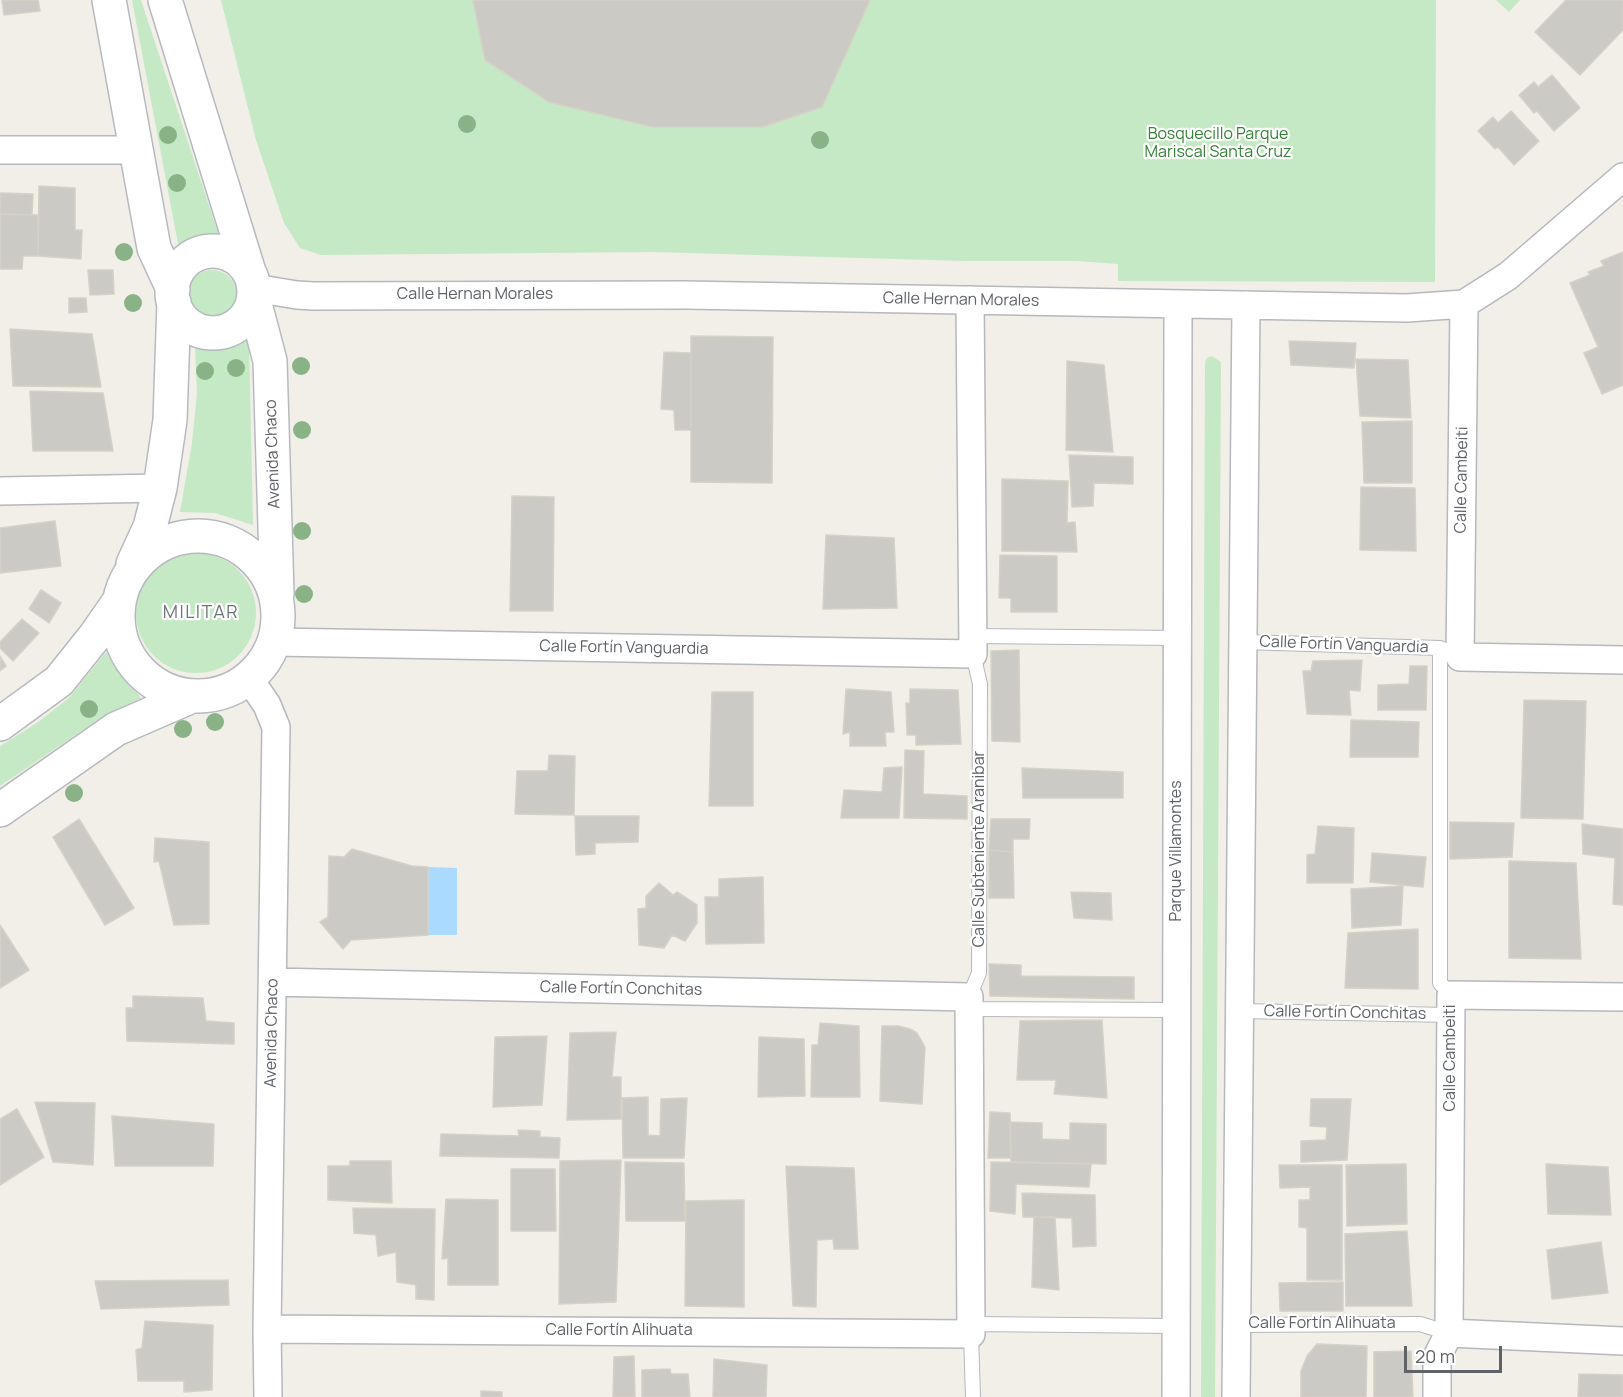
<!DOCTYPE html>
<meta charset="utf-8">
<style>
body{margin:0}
#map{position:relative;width:1623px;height:1397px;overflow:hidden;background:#f1efe8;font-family:Manrope,sans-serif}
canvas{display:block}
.scale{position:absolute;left:1404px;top:1346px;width:98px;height:27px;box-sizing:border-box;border:3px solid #5f6368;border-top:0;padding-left:8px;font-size:18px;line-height:21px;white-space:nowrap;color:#5f6368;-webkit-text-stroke:4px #fff;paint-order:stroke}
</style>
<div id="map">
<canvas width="1623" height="1397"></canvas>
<div class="scale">20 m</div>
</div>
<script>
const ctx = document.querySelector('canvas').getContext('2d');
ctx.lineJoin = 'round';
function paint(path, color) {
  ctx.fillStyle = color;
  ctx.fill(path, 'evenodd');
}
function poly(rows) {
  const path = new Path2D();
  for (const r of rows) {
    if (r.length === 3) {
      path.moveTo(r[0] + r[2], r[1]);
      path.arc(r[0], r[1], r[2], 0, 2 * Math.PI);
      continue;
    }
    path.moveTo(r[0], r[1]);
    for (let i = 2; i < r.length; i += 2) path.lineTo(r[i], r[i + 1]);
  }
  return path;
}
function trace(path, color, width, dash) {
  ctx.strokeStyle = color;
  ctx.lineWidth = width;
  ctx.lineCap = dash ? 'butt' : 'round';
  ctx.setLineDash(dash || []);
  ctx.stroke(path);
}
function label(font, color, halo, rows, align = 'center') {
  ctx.font = font + ' Manrope,sans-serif';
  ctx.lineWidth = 4.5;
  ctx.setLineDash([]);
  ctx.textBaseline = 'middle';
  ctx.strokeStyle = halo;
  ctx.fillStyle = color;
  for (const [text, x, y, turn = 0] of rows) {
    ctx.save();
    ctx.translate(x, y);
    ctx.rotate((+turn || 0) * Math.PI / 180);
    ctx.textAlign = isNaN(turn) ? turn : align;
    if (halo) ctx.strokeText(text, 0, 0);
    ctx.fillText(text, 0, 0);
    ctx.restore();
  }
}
const green = poly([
 [132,0,141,0,220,239,179,249],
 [221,0,1436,0,1435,282,1118,281,1118,264,1077,261,965,261,654,252,321,255,300,248,284,223,256,140],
 [1496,0,1520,0,1509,12],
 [212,295,25],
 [249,340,253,525,215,513,180,512,192,443,197,393,195,345],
 [1212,356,1221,362,1215,1397,1201,1397,1205,362,1207,358],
 [196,613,60],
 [106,652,116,669,141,698,96,721,0,786,0,746,37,723,69,698]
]);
const water = poly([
 [428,867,457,868,457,935,428,935]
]);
const building = poly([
 [2,0,38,0,40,11,4,15,2,0],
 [473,0,870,0,822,107,762,127,653,127,549,102,485,60,473,0],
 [1566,0,1623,0,1623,30,1580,75,1535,32,1566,0],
 [1552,75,1580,108,1554,131,1537,111,1534,113,1519,95,1534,82,1538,87,1552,75],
 [1511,111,1539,141,1514,165,1498,147,1495,149,1478,131,1493,117,1498,123,1511,111],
 [39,186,75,188,75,230,82,230,81,259,38,256,39,186],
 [0,193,33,194,32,215,0,214,0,193],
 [0,214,38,215,38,256,23,256,22,269,0,269,0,214],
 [1623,252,1623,385,1602,394,1584,353,1598,347,1570,283,1590,275,1588,272,1604,266,1601,261,1623,252],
 [88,270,113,270,114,294,90,295,88,270],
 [69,298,86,298,87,312,69,313,69,298],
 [10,329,92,334,101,387,13,386,10,329],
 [691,336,773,337,772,483,691,482,691,336],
 [1289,341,1356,343,1354,368,1291,365,1289,341],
 [664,352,691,353,691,430,675,430,674,410,661,409,664,352],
 [1356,359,1408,360,1411,418,1360,416,1356,359],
 [1067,361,1104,365,1113,452,1066,450,1067,361],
 [30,391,103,393,113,451,33,451,30,391],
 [1412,421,1412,483,1364,483,1362,422,1412,421],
 [1069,455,1133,457,1133,484,1094,483,1093,506,1072,507,1069,455],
 [1002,479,1068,481,1067,523,1075,522,1077,552,1002,551,1002,479],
 [1361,487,1415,488,1416,551,1360,550,1361,487],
 [512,496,554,497,553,611,510,611,512,496],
 [55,521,61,566,0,573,0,528,55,521],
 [826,535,894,538,897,608,823,609,826,535],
 [1000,555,1057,556,1057,612,1011,612,1011,598,999,598,1000,555],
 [41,590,61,603,49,623,29,609,41,590],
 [22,619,39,633,13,661,0,648,0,642,22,619],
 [1019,650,1020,742,992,741,991,651,1019,650],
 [0,656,6,666,0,671,0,656],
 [1362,660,1360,691,1349,690,1351,715,1307,714,1303,671,1311,671,1313,661,1362,660],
 [1410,666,1427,666,1426,710,1378,710,1378,685,1409,684,1410,666],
 [846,689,891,692,894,732,885,732,886,746,850,746,850,732,843,734,846,689],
 [910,689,958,690,961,744,916,745,916,735,907,735,906,703,910,703,910,689],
 [712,692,753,692,753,806,709,806,712,692],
 [1524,700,1586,701,1583,819,1521,818,1524,700],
 [1351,720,1419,722,1418,757,1350,757,1351,720],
 [905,750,924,751,923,794,967,796,967,819,904,818,905,750],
 [549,755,575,756,574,815,515,814,517,771,548,771,549,755],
 [902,767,899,818,841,818,844,790,882,792,884,768,902,767],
 [1022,768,1123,772,1123,798,1023,798,1022,768],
 [575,816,639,816,638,842,595,843,595,854,576,855,575,816],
 [79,819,134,908,105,925,53,837,79,819],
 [991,819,1030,819,1029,839,1013,839,1013,852,989,850,991,819],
 [1450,822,1514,823,1512,857,1450,859,1450,822],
 [1582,824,1623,829,1623,905,1613,904,1615,858,1583,854,1582,824],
 [1318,826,1354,828,1353,883,1307,883,1307,855,1315,854,1318,826],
 [155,838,209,842,209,924,174,925,159,861,154,862,155,838],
 [352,849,412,866,428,867,428,935,351,940,343,949,320,922,328,917,329,856,344,857,352,849],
 [989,850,1013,852,1014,898,989,898,989,850],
 [1372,853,1426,857,1423,887,1370,882,1372,853],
 [1509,861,1576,863,1581,959,1509,958,1509,861],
 [763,877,764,943,706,944,705,897,719,897,719,879,763,877],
 [659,883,673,895,677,892,697,905,697,923,685,941,672,935,664,948,639,945,638,909,646,908,646,896,659,883],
 [1403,886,1401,925,1352,928,1351,889,1403,886],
 [1071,892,1111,893,1112,920,1074,918,1071,892],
 [0,925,29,970,0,988,0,925],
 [1418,929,1418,989,1345,988,1348,933,1418,929],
 [989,964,1021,965,1021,976,1134,977,1134,999,990,996,989,964],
 [133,996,203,998,206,1021,234,1023,234,1044,127,1041,126,1008,133,1008,133,996],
 [1102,1020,1107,1098,1054,1094,1056,1080,1017,1080,1020,1021,1102,1020],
 [820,1023,859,1026,860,1097,811,1097,812,1045,818,1045,820,1023],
 [882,1026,898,1026,910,1029,917,1033,925,1047,922,1104,880,1101,882,1026],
 [616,1032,612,1077,621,1077,621,1119,567,1120,570,1033,616,1032],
 [547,1036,542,1105,493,1107,495,1037,547,1036],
 [759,1037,804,1039,805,1096,758,1097,759,1037],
 [648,1097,648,1135,660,1136,661,1099,687,1098,684,1158,623,1158,622,1098,648,1097],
 [1311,1099,1351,1099,1347,1160,1301,1162,1301,1141,1326,1140,1327,1127,1310,1126,1311,1099],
 [35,1102,95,1103,93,1165,53,1162,35,1102],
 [17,1109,44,1157,0,1185,0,1119,17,1109],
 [990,1112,1010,1113,1011,1158,988,1158,990,1112],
 [112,1116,214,1124,213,1166,115,1166,112,1116],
 [1010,1122,1042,1123,1042,1139,1070,1140,1070,1123,1106,1124,1106,1164,1011,1162,1010,1122],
 [518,1130,540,1131,540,1137,560,1138,559,1158,440,1156,441,1134,519,1136,518,1130],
 [621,1160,616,1302,559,1304,560,1161,621,1160],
 [350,1161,391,1161,392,1203,328,1200,328,1166,350,1166,350,1161],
 [625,1162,684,1163,685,1221,626,1221,625,1162],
 [991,1162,1091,1164,1089,1187,1016,1184,1015,1214,990,1211,991,1162],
 [1406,1164,1407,1224,1347,1226,1346,1165,1406,1164],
 [1546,1164,1608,1167,1611,1215,1548,1214,1546,1164],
 [1279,1165,1342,1165,1342,1280,1307,1280,1307,1228,1299,1227,1299,1200,1310,1200,1310,1187,1280,1188,1279,1165],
 [786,1166,854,1168,858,1249,834,1249,833,1239,817,1240,816,1307,793,1306,786,1166],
 [511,1169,555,1169,556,1231,511,1231,511,1169],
 [1022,1193,1095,1195,1096,1246,1073,1247,1072,1218,1023,1217,1022,1193],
 [446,1199,498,1200,498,1285,448,1285,448,1258,442,1259,446,1199],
 [744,1200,744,1307,685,1306,686,1201,744,1200],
 [353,1208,435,1209,434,1300,416,1299,416,1285,397,1282,396,1252,378,1256,376,1235,354,1233,353,1208],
 [1034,1217,1055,1217,1059,1290,1032,1287,1034,1217],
 [1407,1231,1412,1306,1346,1306,1345,1234,1407,1231],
 [1601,1242,1608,1293,1552,1299,1547,1250,1601,1242],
 [228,1280,229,1305,101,1309,95,1281,228,1280],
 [1343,1282,1343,1311,1280,1311,1279,1283,1343,1282],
 [145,1321,213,1325,212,1390,184,1392,184,1381,138,1381,136,1350,142,1348,145,1321],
 [1317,1344,1367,1346,1366,1397,1301,1397,1301,1371,1307,1356,1317,1344],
 [1411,1351,1413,1397,1374,1397,1374,1352,1411,1351],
 [634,1356,635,1397,613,1397,614,1357,634,1356],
 [714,1359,767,1365,766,1397,713,1397,714,1359],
 [670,1369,671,1374,688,1374,690,1397,642,1397,642,1370,670,1369],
 [1579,1374,1623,1375,1623,1397,1578,1397,1579,1374],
 [481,1391,502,1392,502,1397,481,1397,481,1391]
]);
const service = poly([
 [973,636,1177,638],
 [1243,642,1440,648,1447,651],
 [1440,648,1440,983,1451,995],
 [969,997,979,973,980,684,973,654],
 [969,1009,1176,1010],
 [1239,1011,1451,1015],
 [971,1324,1176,1326],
 [1236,1325,1420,1324,1449,1333],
 [971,1334,973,1397]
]);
const minor = poly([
 [0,150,136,150],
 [254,288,297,295,313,296,685,295,1407,308,1464,304,1508,276,1623,177],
 [1464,304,1460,657,1623,660],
 [0,491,160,488],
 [275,642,973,654,970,300],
 [248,677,267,705,276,727,267,1329,268,1397],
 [267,1329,971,1334,969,997,273,982],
 [1449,1333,1623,1341],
 [1176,1397,1178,304],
 [1236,1397,1246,305],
 [1437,1397,1437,1357,1449,1333,1451,995,1623,997]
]);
const secondary = poly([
 [109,0,154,248,173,289],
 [165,0,249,272],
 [213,292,41],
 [254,300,270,361,277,593],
 [198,616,80],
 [133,564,150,527,160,488,170,420,174,302],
 [0,724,59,681,95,636,118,603],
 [0,810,116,729,192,696]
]);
const trees = [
 [467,124],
 [168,135],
 [820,140],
 [177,183],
 [124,252],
 [133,303],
 [301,366],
 [236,368],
 [205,371],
 [302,430],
 [302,531],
 [304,594],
 [89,709],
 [215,722],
 [183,729],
 [74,793]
];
const parkNames = [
 ["Bosquecillo Parque",1218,135],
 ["Mariscal Santa Cruz",1218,153]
];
const streetNames = [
 ["Calle Hernan Morales",475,295],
 ["Calle Hernan Morales",961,300,1],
 ["Avenida Chaco",273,454,-92],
 ["Calle Cambeiti",1462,480,-89],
 ["Calle Fortín Vanguardia",1344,645,2],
 ["Calle Fortín Vanguardia",624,648,1],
 ["Calle Subteniente Aranibar",980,849,-90],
 ["Parque Villamontes",1177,851,-90],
 ["Calle Fortín Conchitas",621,989,1],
 ["Calle Fortín Conchitas",1345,1013,1],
 ["Avenida Chaco",272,1033,-89],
 ["Calle Cambeiti",1451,1058,-90],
 ["Calle Fortín Alihuata",1322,1324],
 ["Calle Fortín Alihuata",619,1331]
];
const neighbourhoodNames = [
 ["MILITAR",201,613]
];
paint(green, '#c5e8c5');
paint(water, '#aadaff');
paint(building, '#cccac5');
trace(building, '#d6d1c6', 1.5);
trace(service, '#b5b8bc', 16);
trace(minor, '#b5b8bc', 30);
trace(secondary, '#b6babf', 36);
trace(service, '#fff', 14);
trace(minor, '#fff', 27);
trace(secondary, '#fff', 33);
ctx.fillStyle = '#89b387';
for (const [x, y] of trees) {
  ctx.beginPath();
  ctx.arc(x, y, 9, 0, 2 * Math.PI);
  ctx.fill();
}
label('16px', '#348238', '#fff', parkNames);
label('16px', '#5f6368', '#fff', streetNames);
ctx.letterSpacing = '1.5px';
label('18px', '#70757a', '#fff', neighbourhoodNames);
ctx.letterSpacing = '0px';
</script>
